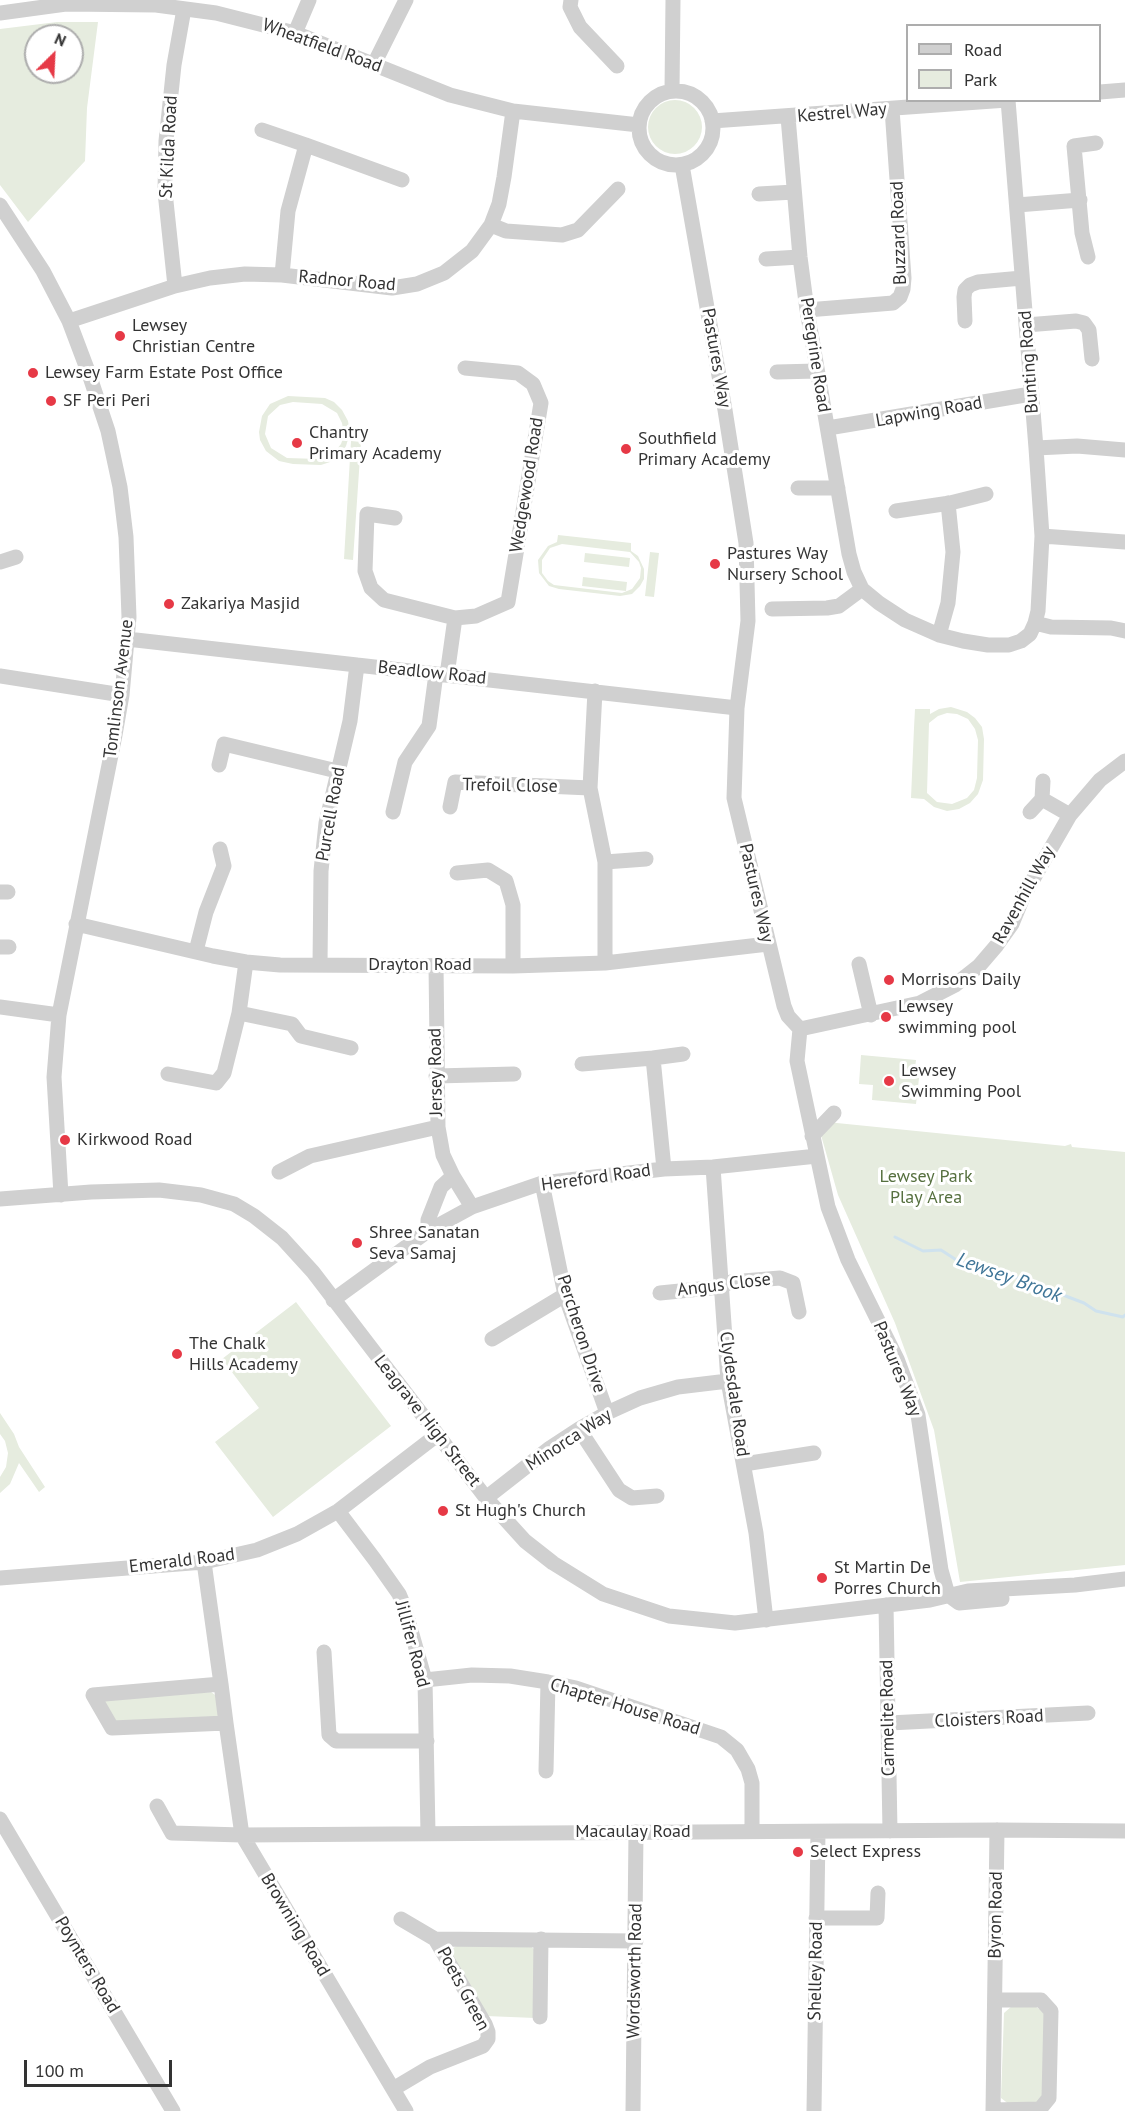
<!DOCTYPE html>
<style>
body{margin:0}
#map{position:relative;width:1125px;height:2111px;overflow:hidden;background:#fff;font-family:"PT Sans",sans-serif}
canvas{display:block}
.legend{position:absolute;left:906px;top:24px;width:195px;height:78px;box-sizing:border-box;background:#fff;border:2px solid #adadad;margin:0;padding:8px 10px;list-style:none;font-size:18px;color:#333}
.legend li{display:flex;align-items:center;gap:12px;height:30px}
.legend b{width:30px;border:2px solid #adadad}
.north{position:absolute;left:24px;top:24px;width:60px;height:60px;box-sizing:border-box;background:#fff;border:2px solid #adadad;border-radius:50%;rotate:24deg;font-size:16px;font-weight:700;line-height:24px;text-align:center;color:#333}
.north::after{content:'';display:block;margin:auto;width:21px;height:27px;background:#e63946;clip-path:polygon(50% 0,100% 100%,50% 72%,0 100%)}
.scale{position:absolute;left:24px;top:2060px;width:148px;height:27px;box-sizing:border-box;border:3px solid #333;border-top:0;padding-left:8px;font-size:18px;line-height:21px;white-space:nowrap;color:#333;-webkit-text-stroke:4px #fff;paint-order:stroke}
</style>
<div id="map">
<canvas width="1125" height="2111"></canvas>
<ul class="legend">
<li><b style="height:8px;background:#d0d0d0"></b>Road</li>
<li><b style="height:16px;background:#e6ecdf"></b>Park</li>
</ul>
<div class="north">N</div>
<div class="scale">100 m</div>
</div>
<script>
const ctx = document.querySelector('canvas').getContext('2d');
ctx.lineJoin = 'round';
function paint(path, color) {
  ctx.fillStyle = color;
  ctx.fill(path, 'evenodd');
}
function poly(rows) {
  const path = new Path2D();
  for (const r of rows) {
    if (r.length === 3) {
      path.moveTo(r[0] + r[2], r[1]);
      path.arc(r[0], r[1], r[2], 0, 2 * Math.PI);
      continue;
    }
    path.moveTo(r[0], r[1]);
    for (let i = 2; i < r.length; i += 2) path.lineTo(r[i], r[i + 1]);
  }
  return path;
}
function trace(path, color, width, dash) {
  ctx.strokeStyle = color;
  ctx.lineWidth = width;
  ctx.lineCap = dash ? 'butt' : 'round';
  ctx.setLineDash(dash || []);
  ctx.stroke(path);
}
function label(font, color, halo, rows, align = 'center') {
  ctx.font = font + ' "PT Sans",sans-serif';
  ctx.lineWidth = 6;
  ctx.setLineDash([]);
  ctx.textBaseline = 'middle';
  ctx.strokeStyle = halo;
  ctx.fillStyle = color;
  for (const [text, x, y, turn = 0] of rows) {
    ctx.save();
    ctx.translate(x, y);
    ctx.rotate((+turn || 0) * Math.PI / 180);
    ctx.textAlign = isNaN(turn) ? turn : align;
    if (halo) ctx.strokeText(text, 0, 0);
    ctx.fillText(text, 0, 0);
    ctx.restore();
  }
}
const green = poly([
 [57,22,98,22,87,108,85,161,28,222,0,185,0,29],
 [36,36,72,36,72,72,36,72],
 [675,127,27],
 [288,396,325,398,334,402,342,410,348,421,350,433,346,446,340,456,330,462,321,465,293,464,279,461,266,451,260,440,259,432,262,416,270,404],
 [293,402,322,404,337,413,342,423,344,435,341,444,332,455,319,459,287,458,271,448,265,434,268,416,280,405],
 [351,441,361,442,353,560,344,559],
 [558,535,631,543,631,551,638,556,644,569,644,579,640,586,632,594,620,596,559,589,549,586,539,573,538,560,548,546,557,542],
 [562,544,630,552,639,562,641,568,640,578,632,589,622,593,554,585,548,581,542,573,542,560,550,548],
 [650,552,659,553,654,597,645,596],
 [585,553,630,558,629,567,584,562],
 [583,577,627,582,626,591,582,586],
 [951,707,967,712,975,718,982,727,984,739,983,780,978,794,970,803,959,809,947,811,934,807,924,799,911,798,914,728,915,709,930,709,930,714,939,709],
 [947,713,957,714,968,719,975,729,978,740,977,778,974,790,967,798,952,804,937,802,927,793,929,723,938,716],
 [861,1055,916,1060,914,1077,919,1078,916,1104,872,1100,873,1085,859,1084],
 [817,1121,1065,1146,1071,1144,1072,1147,1125,1152,1125,1565,960,1582,934,1430,895,1323,838,1195],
 [296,1302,391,1426,273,1517,215,1442,259,1408,222,1359],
 [0,1413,14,1434,19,1447,45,1487,39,1492,19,1463,10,1484,0,1493,0,1477,6,1467,8,1453,5,1441,0,1434],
 [211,1692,218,1697,220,1713,214,1720,115,1724,103,1705,105,1700],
 [463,1943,526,1943,537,1951,535,2018,486,2016,453,1959,453,1948],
 [1012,2006,1036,2007,1046,2013,1045,2095,1038,2104,1010,2105,1001,2098,1004,2013]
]);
const stream = poly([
 [895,1237,923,1251,941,1250,958,1261,1021,1279,1084,1303,1096,1311,1123,1317,1125,1315]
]);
const minor = poly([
 [571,0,570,7,580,27,617,66],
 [0,13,66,4,156,5,216,13,295,33,450,95,513,111,639,125],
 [295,33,309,0],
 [374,64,406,0],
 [672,91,673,0],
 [676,128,37],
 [1100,92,1125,90],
 [788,117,800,257,807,310,849,554,854,572,862,589,879,603,905,620,939,635,963,641,988,645,1009,645,1021,641,1030,634,1035,623,1038,611,1042,536,1036,448,1008,100],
 [712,121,1007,100],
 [262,130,306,145],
 [682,165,725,410,746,543,748,621,737,708,734,798,784,1006,788,1016,800,1029],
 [759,194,794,192],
 [0,205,43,271,69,321,89,374,108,431,120,487,126,537,129,617,122,695,115,735,59,1015,54,1077,61,1195],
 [1017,205,1080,200],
 [491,225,506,231,562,235,578,230,618,189],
 [1088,257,1082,233,1074,146,1096,143],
 [766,259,800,257],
 [282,275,288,211,306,145,402,180],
 [175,286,165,192,166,141,174,65,184,9],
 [807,310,893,303,900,297,903,289,904,278,892,109],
 [69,321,175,286,210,278,245,274,282,275,392,288,417,284,444,273,472,251,491,225,499,204,504,177,513,111],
 [965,321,964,297,965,290,970,285,978,282,1022,278],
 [1026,325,1076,321,1084,323,1089,330,1092,359],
 [777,372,817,371],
 [828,428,1031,394],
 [1036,448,1077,446,1125,450],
 [798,488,838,488],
 [896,511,950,503,986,494],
 [395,518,367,514,365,571,371,588,384,600,455,618],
 [1042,536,1125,542],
 [0,562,16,557],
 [772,609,827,608,839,606,862,589],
 [1035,623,1051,627,1111,628,1125,631],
 [939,635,948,603,953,552,948,503],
 [127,639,737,708],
 [447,675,455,618,476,616,508,602,541,403,533,384,518,373,465,368],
 [0,676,122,695],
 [595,691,590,788,605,862,605,963],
 [219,765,224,744,337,771],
 [1043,781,1042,799,1070,815],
 [450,807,455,782,590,788],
 [393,812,405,762,429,726,436,674],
 [1030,812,1042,799],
 [605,862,646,859],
 [457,873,488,870,506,881,513,905,513,966],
 [0,892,8,892],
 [76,924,213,956,246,962,280,965,513,966,605,963,768,944],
 [0,947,9,947],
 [196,951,206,912,224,866,220,849],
 [859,964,871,1015],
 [320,965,321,871,326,823,350,721,357,665],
 [0,1007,59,1015],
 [239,1013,292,1024,301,1036,351,1048],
 [800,1029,797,1061,828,1207,848,1260,897,1359,918,1415,941,1570,948,1595],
 [800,1029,920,1003,955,985,979,966,997,945,1012,924,1024,895,1070,815,1100,780,1125,761],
 [582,1064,653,1058],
 [168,1074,216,1083,224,1073,239,1013,246,962],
 [436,1076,514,1074],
 [812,1136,834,1113],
 [713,1167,728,1381,756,1533,766,1620],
 [664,1169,653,1058,683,1054],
 [279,1172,310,1156,438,1127],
 [453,1176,472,1207],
 [542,1183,565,1295,607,1413],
 [0,1199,91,1192,159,1190,201,1195,234,1204,254,1216,282,1238,313,1272,486,1498,525,1541,553,1563,603,1594,669,1616,735,1623,930,1600,968,1591,1075,1585,1125,1579],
 [428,1231,428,1220,441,1187,453,1176,443,1155,438,1127,436,965],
 [660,1293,720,1287,731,1282,780,1278,793,1283,799,1312],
 [333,1300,428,1231,472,1207,542,1183,664,1169,713,1167,817,1156],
 [492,1339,565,1295],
 [579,1429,619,1490,632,1498,657,1496],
 [744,1464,814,1453],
 [486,1498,550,1448,579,1429,607,1413,640,1398,678,1387,728,1381],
 [338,1511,375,1560,399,1594,404,1606,425,1680,428,1833],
 [204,1562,221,1684,93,1695,112,1728,226,1723,242,1835,406,2111],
 [0,1578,204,1562,257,1550,297,1534,338,1511,437,1435],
 [948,1595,959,1603,1002,1599],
 [886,1605,890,1831],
 [324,1652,329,1735,336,1741,427,1741],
 [425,1680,472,1675,510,1676,548,1682,576,1688,721,1737,737,1750,748,1769,752,1783,752,1831],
 [221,1684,226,1723],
 [889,1723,1088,1713],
 [546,1771,548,1682],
 [157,1806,172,1833,242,1835,997,1830,1125,1831],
 [0,1819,173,2111],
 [816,1918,877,1918,878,1893],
 [401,1919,435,1939,636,1941],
 [540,2017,541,1939],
 [393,2089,430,2067,483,2046,488,2039,488,2032,485,2024,435,1939],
 [993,2110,1040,2109,1049,2098,1051,2011,1041,2000,995,2000],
 [633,2111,636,1832],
 [814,2111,818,1832],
 [993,2111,997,1830]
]);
const markers = [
 [120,336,6,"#e63946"],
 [33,373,6,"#e63946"],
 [51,401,6,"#e63946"],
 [297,443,6,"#e63946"],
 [626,449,6,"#e63946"],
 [715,564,6,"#e63946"],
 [169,604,6,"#e63946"],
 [889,980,6,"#e63946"],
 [886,1017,6,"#e63946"],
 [889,1081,6,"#e63946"],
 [65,1140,6,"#e63946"],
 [357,1243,6,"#e63946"],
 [177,1354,6,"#e63946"],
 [443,1511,6,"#e63946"],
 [822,1578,6,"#e63946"],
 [798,1852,6,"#e63946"]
];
const streetNames = [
 ["Wheatfield Road",322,46,20],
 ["Kestrel Way",842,113,-5],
 ["St Kilda Road",169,147,-87],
 ["Buzzard Road",899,233,-92],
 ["Radnor Road",347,281,5],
 ["Peregrine Road",815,355,81],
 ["Pastures Way",716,358,80],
 ["Bunting Road",1029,362,-94],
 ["Lapwing Road",929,412,-10],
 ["Wedgewood Road",527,485,-81],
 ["Beadlow Road",432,673,6],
 ["Tomlinson Avenue",119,689,-83],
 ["Trefoil Close",510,786,1],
 ["Purcell Road",331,814,-80],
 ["Pastures Way",756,893,77],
 ["Ravenhill Way",1024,895,-61],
 ["Drayton Road",420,965],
 ["Jersey Road",436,1072,-91],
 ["Hereford Road",596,1178,-8],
 ["Angus Close",724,1285,-7],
 ["Percheron Drive",581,1334,72],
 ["Pastures Way",897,1369,68],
 ["Clydesdale Road",734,1394,82],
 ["Leagrave High Street",427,1421,52],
 ["Minorca Way",569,1440,-33],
 ["Emerald Road",182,1561,-7],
 ["Jillifer Road",412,1644,75],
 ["Chapter House Road",625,1707,17],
 ["Carmelite Road",888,1718,-91],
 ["Cloisters Road",989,1719,-3],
 ["Macaulay Road",633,1832],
 ["Byron Road",996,1915,-89],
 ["Browning Road",295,1925,59],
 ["Poynters Road",87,1965,59],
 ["Wordsworth Road",635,1971,-89],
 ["Shelley Road",816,1971,-89],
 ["Poets Green",463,1989,62]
];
const poiNames = [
 ["Lewsey",132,326],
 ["Christian Centre",132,347],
 ["Lewsey Farm Estate Post Office",45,373],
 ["SF Peri Peri",63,401],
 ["Chantry",309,433],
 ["Primary Academy",309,454],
 ["Southfield",638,439],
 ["Primary Academy",638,460],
 ["Pastures Way",727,554],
 ["Nursery School",727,575],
 ["Zakariya Masjid",181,604],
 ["Morrisons Daily",901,980],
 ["Lewsey",898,1007],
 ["swimming pool",898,1028],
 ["Lewsey",901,1071],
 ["Swimming Pool",901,1092],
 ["Kirkwood Road",77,1140],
 ["Shree Sanatan",369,1233],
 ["Seva Samaj",369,1254],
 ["The Chalk",189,1344],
 ["Hills Academy",189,1365],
 ["St Hugh's Church",455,1511],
 ["St Martin De",834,1568],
 ["Porres Church",834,1589],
 ["Select Express",810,1852]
];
const parkNames = [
 ["Lewsey Park",926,1177],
 ["Play Area",926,1198]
];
const waterNames = [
 ["Lewsey Brook",1009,1278,20]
];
paint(green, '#e6ecdf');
trace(stream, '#cfe2ee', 3);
trace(minor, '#d0d0d0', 15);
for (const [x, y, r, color] of markers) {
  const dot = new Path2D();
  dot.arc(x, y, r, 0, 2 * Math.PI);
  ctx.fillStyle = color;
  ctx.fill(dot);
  trace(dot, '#fff', 2);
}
label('18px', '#333', '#fff', streetNames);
label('18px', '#333', '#fff', poiNames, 'left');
label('18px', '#56703f', '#fff', parkNames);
label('italic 20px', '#3f7597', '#fff', waterNames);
</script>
